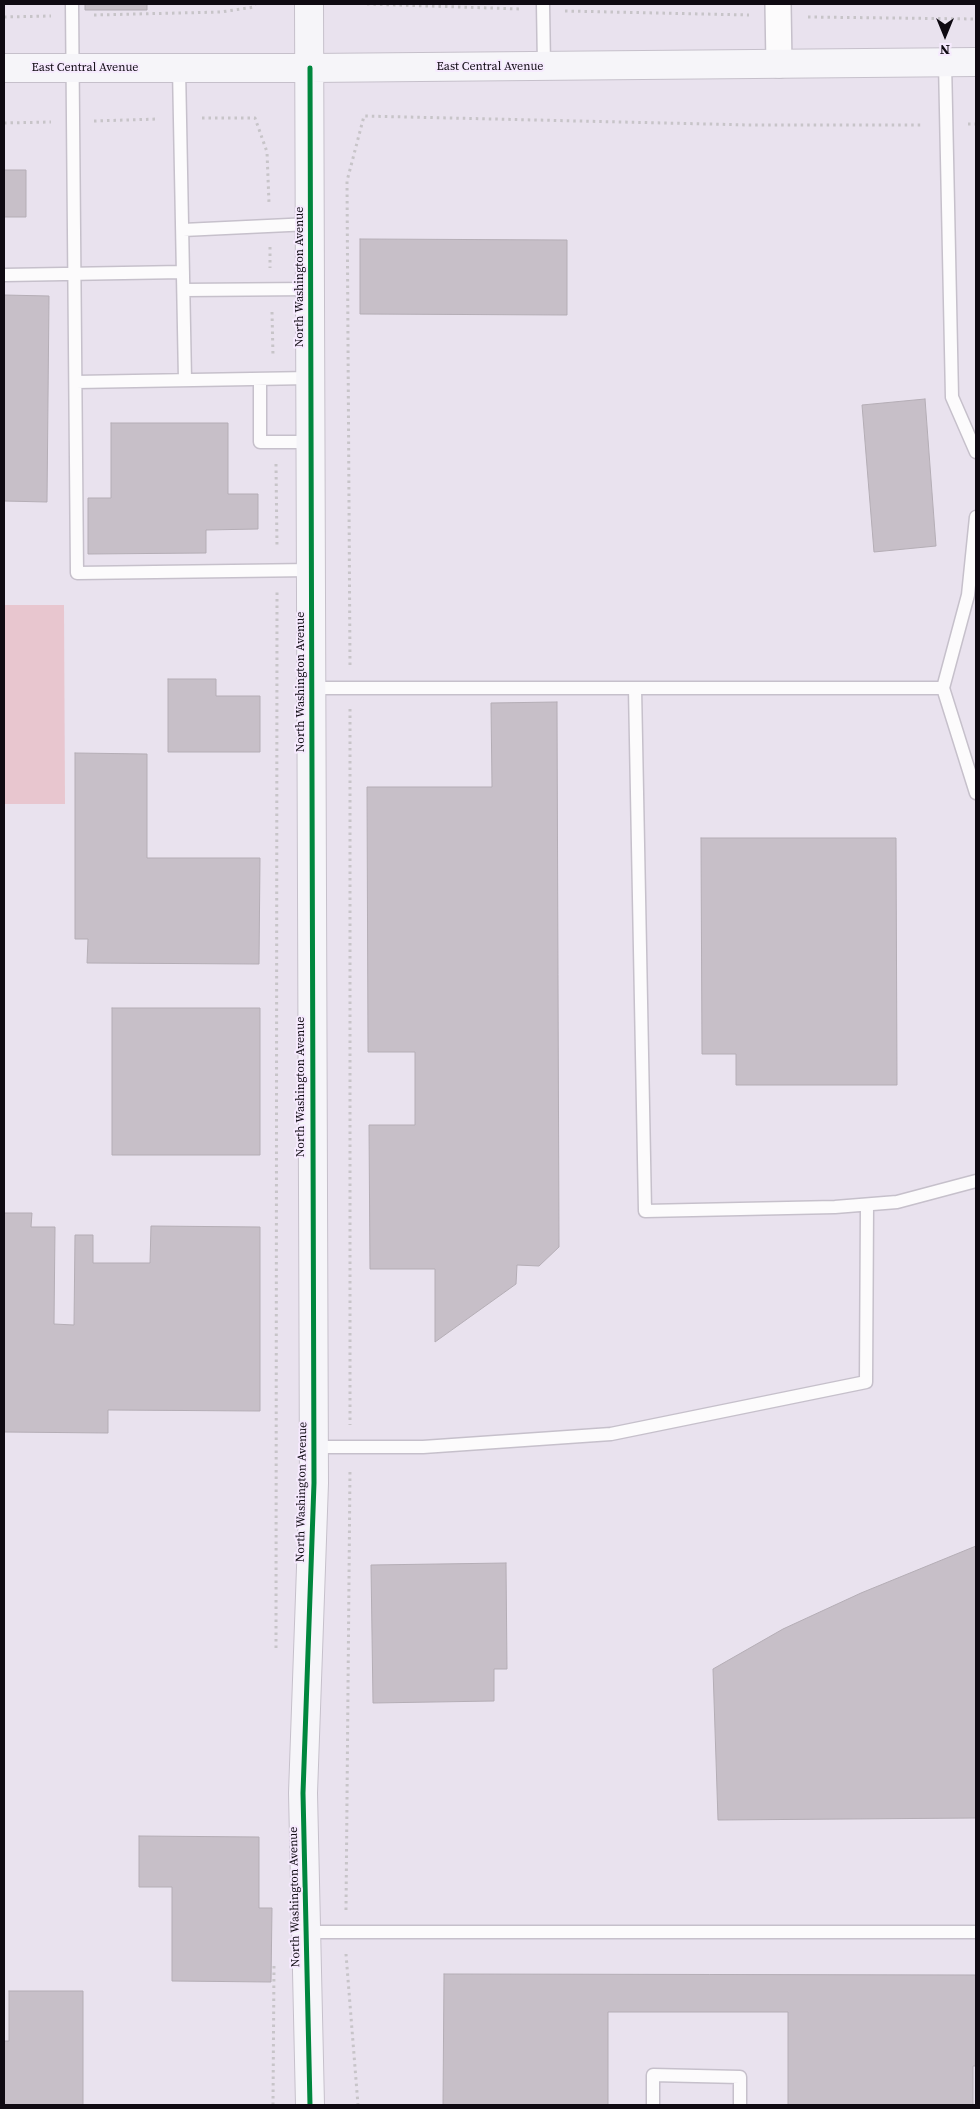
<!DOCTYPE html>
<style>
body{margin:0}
#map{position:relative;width:980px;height:2109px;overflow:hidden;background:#e9e2ee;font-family:"Source Serif 4",serif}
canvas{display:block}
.frame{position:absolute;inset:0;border:5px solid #0f0a12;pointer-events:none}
.north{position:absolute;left:920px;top:10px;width:50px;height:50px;-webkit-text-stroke:4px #f6eafe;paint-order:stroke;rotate:180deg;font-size:14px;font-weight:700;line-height:20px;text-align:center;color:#0f0a12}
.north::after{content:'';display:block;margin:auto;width:18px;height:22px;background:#0f0a12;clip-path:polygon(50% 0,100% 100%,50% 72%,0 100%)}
</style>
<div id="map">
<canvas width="980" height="2109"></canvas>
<div class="frame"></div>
<div class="north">N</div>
</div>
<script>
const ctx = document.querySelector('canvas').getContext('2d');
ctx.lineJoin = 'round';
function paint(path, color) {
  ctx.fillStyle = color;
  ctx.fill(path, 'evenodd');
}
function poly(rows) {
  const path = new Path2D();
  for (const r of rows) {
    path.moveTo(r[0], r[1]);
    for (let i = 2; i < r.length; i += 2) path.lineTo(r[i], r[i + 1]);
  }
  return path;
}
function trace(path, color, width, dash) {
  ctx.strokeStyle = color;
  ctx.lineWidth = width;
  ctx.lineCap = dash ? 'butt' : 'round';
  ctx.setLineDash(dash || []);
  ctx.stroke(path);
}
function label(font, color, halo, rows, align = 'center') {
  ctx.font = font + ' "Source Serif 4",serif';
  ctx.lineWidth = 4;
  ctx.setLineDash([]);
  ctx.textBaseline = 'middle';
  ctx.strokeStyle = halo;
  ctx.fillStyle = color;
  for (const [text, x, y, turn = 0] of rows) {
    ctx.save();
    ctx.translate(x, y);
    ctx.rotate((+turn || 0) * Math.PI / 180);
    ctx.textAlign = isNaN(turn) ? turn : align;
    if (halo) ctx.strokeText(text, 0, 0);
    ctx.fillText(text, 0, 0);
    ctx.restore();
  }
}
const green = poly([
 [4,605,64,605,65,804,4,804]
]);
const building = poly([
 [85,4,147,4,147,10,85,10,85,4],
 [4,170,26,170,26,217,4,217,4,170],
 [360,239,567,240,567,315,360,314,360,239],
 [4,295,49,296,47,502,4,501,4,295],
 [925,399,936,546,874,552,862,405,925,399],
 [111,423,228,423,228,494,258,494,258,529,206,530,206,553,88,554,88,498,111,498,111,423],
 [168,679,216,679,216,696,260,696,260,752,168,752,168,679],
 [557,702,559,1247,539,1266,517,1265,516,1284,435,1342,435,1269,370,1269,369,1125,415,1125,415,1052,368,1052,367,787,492,787,491,703,557,702],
 [75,753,147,754,147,858,260,858,259,964,87,963,88,939,75,939,75,753],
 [701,838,896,838,897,1085,736,1085,736,1054,702,1054,701,838],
 [112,1008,260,1008,260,1155,112,1155,112,1008],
 [4,1213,32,1213,31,1227,55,1227,54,1324,74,1325,75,1235,93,1235,93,1263,150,1263,151,1226,260,1227,260,1411,108,1410,108,1433,4,1432,4,1213],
 [976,1546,976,1818,718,1820,713,1669,783,1629,861,1593,976,1546],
 [506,1563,507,1669,494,1669,494,1701,373,1703,371,1565,506,1563],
 [139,1836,259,1837,259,1908,272,1908,271,1982,172,1981,172,1887,139,1887,139,1836],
 [444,1974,976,1975,976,2066,973,2066,973,2105,788,2105,788,2012,608,2012,608,2105,443,2105,444,1974],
 [9,1991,83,1991,83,2105,4,2105,4,2041,9,2041,9,1991]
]);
const path = poly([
 [367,4,521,9],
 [565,11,749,15],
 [94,15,221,12,254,7,255,4],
 [4,17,51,16],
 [808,17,976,19],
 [202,118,255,118,267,152,269,203],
 [94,121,158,119],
 [4,123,51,122],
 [968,124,976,124],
 [270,247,270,268],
 [272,312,273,356],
 [276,464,277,548],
 [350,665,347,181,364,116,750,125,924,125],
 [350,709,350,1425],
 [276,1648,277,592],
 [346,1910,350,1469],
 [346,1954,358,2105],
 [273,2105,274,1964]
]);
const lane = poly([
 [72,4,77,573,311,570],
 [543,4,544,66],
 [945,62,952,397,976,452],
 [179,68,185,380],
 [183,230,310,224],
 [4,275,183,272],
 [184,290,310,289],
 [260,379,260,442,310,442],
 [76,382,310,378],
 [311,688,943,688,968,595,976,517],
 [635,688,645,1211,835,1207,897,1202,976,1181],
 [943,688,976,793],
 [313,1447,423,1447,611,1434,866,1382,867,1205],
 [306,1932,976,1932],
 [653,2105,653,2075,740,2077,740,2105]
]);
const street = poly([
 [778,4,779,65]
]);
const secondary = poly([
 [309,4,314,1483,303,1793,310,2105],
 [4,68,310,68,976,62]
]);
const cycleway = poly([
 [310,68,314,1483,303,1793,310,2105]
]);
const streetNames = [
 ["East Central Avenue",490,67],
 ["East Central Avenue",85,68],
 ["North Washington Avenue",300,277,-90],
 ["North Washington Avenue",301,682,-90],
 ["North Washington Avenue",301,1087,-90],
 ["North Washington Avenue",302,1492,-89],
 ["North Washington Avenue",295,1897,-91]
];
paint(green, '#e8c6cf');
paint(building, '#c7bfc8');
trace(building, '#b4adb5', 1);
trace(lane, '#c6c0cb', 15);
trace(street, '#c6c0cb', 28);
trace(secondary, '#c6c0cb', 30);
trace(path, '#c7c4c8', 3, [2.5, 4]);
trace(lane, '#fcfbfc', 12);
trace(street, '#fcfbfc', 25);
trace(secondary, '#f6f5f9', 28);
trace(cycleway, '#00873e', 5);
label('12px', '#0f0a12', '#f6eafe', streetNames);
</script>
